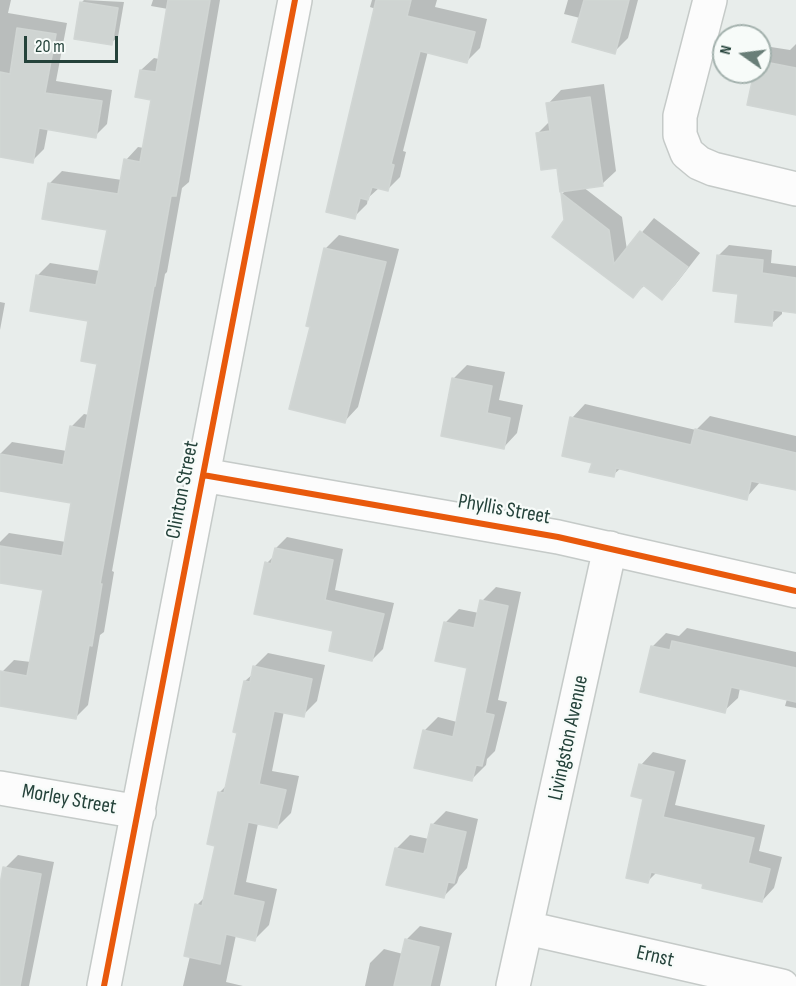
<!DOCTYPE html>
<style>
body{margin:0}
#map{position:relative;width:796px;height:986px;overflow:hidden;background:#e8edeb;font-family:"Sofia Sans Condensed",sans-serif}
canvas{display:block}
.north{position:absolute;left:712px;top:24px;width:60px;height:60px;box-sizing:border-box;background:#f7fbf9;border:2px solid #a3b1ad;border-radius:50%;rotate:284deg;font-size:16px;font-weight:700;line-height:24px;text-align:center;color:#24423a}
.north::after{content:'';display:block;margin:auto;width:21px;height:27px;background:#697e78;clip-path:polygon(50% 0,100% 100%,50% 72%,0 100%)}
.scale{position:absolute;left:24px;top:36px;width:94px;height:27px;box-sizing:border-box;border:3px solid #24423a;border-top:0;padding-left:8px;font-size:18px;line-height:21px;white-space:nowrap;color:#24423a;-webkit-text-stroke:4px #f7fbf9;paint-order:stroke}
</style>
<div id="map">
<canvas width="796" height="986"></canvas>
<div class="north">N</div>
<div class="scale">20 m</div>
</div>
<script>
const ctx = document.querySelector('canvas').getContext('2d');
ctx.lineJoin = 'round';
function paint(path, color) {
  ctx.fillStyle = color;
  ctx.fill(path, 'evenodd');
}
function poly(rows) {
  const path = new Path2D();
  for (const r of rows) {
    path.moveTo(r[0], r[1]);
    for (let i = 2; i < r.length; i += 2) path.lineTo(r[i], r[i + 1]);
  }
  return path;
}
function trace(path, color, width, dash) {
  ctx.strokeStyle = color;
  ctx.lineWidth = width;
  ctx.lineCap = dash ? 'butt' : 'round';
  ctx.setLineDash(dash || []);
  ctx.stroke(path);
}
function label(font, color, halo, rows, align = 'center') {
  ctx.font = font + ' "Sofia Sans Condensed",sans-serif';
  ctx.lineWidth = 4.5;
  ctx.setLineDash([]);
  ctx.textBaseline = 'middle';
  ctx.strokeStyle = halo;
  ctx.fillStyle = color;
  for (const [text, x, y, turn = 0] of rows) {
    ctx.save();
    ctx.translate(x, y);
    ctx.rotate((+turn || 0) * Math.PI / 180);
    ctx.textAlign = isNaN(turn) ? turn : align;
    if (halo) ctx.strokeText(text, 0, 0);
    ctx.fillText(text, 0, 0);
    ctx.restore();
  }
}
const shadow = poly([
 [0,0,11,0,8,13,67,23,56,81,112,90,107,124,95,136,48,128,44,149,32,161,0,155],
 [84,0,124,2,118,37,111,43,81,3],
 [153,0,220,0,189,182,182,188,167,272,165,274,112,571,114,572,104,632,100,635,88,705,75,718,0,704,2,672,14,660,31,662,45,588,0,582,0,542,9,533,66,542,73,502,0,490,0,454,12,442,67,451,71,427,84,414,89,415,99,363,90,320,38,275,50,263,100,271,108,229,49,184,62,171,122,180,126,160,138,147,144,148,153,99,141,70,154,58,159,59,168,9,151,6],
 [372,0,437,0,435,7,487,19,480,48,467,61,428,51,403,151,406,152,400,177,387,190,379,188,368,198,367,204,354,217,376,9,370,7],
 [568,0,638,0,628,38,614,52,580,18,564,14],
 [796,44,796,113,755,72,760,72,760,58,771,47,790,50],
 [604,84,616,171,602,184,583,187,622,217,627,250,654,218,700,253,675,285,662,298,645,285,633,296,566,220,562,194,566,190,558,166,537,134,550,121,548,104,561,90],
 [339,235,399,249,358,407,345,421,312,326,326,248],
 [729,245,772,250,771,263,796,266,796,311,782,310,782,314,771,324,740,293,719,255],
 [0,302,5,303,0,330],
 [467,365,505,372,499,400,523,405,517,433,504,447,454,378],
 [585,404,696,430,710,416,796,436,796,488,761,481,746,498,621,468,613,475,593,462,572,418],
 [287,537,343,549,335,590,394,603,383,649,372,660,335,630,267,563,275,555,276,548],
 [496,587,521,592,498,700,507,702,495,751,487,759,486,765,472,779,424,731,438,717,457,722,469,667,445,623,459,609,479,613,482,601],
 [687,628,796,652,796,708,785,706,787,699,740,688,738,698,724,711,652,647,666,633,679,636],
 [268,653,325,665,317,701,303,715,284,711,272,771,299,776,291,813,277,827,258,823,246,882,277,889,269,925,255,939,236,935,226,982,243,986,183,986,190,956,197,905,205,897,216,844,219,793,228,784,239,732,245,681,254,673,255,666],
 [653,752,686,760,675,805,765,825,759,851,782,857,774,888,762,901,705,882,657,872,648,881,645,798,641,765],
 [446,811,478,819,467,868,459,877,457,883,443,897,396,849,410,835,429,839,432,825],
 [18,855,54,862,29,986,0,986,0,884,5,868],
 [420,926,452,933,440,986,365,986,370,963,384,949,403,954,406,940]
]);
const building = poly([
 [168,0,210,0,176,196,171,196,155,286,154,286,100,584,102,584,92,646,89,645,76,719,0,706,0,671,27,676,43,590,0,583,0,546,62,556,71,503,0,491,0,454,63,465,70,426,85,429,97,364,81,361,88,321,30,311,36,275,96,285,107,230,42,219,48,183,118,194,124,159,140,162,151,100,135,97,140,70,156,72,168,0],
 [376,0,411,0,407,16,475,32,467,63,420,51,391,164,394,165,388,191,372,187,368,200,360,198,355,219,326,212,376,0],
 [584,0,629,0,615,54,572,42,584,0],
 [80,2,118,8,112,45,74,39,80,2],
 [17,28,56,34,45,93,102,101,96,138,39,128,33,163,0,157,0,72,10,74,17,28],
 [760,61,796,68,796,115,747,105,754,72,760,72,760,61],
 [590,97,603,186,560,192,557,168,541,170,536,133,550,131,546,103,590,97],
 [561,193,609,230,614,264,640,231,688,267,662,300,643,285,633,298,552,237,564,220,561,193],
 [324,248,386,262,345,423,289,409,310,327,306,326,324,248],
 [717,255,763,260,762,273,796,278,796,313,773,310,772,326,735,322,738,294,713,291,717,255],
 [452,378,492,386,487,413,510,418,504,449,441,436,452,378],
 [570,417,691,445,695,429,796,453,796,490,751,481,747,500,616,468,614,477,589,472,592,463,562,456,570,417],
 [275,548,333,560,325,600,384,614,372,661,329,651,333,631,254,614,265,562,271,564,275,548],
 [480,600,508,606,485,713,494,715,482,766,476,765,472,781,414,768,423,730,453,737,467,668,435,661,444,622,474,628,480,600],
 [672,641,796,668,796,702,731,687,725,713,640,692,651,646,670,650,672,641],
 [253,666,312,679,304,717,274,711,259,784,286,790,277,828,248,822,233,895,264,902,255,941,226,934,220,964,184,956,195,904,202,906,215,846,207,844,218,792,224,793,237,733,233,732,244,681,250,682,253,666],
 [639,764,674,772,663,817,754,838,748,863,770,869,762,902,702,888,703,884,651,872,648,883,626,878,643,799,631,796,639,764],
 [431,824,466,832,454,883,448,882,444,898,386,885,395,848,424,854,431,824],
 [3,867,41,874,20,986,0,986,0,884,3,867],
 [405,939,439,947,430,986,394,986,405,939]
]);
const street = poly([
 [710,0,680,116,680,135,687,153,699,163,713,169,796,189],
 [203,475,558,537,796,591],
 [0,788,139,812],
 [527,928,782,986],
 [104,986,295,0],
 [513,986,610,548]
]);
const cycleway = poly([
 [203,475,558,537,796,591],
 [104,986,295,0]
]);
const streetNames = [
 ["Clinton Street",183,490,-79],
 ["Phyllis Street",504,510,10],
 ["Livingston Avenue",569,738,-78],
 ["Morley Street",69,800,10],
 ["Ernst",655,957,13]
];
paint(shadow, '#0003');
paint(building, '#cfd4d2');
trace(building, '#d1d6d4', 1.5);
trace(street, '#c5cac8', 36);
trace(street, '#fcfcfc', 33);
trace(cycleway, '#e8590c', 6);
label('21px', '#24423a', '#f7fbf9', streetNames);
</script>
